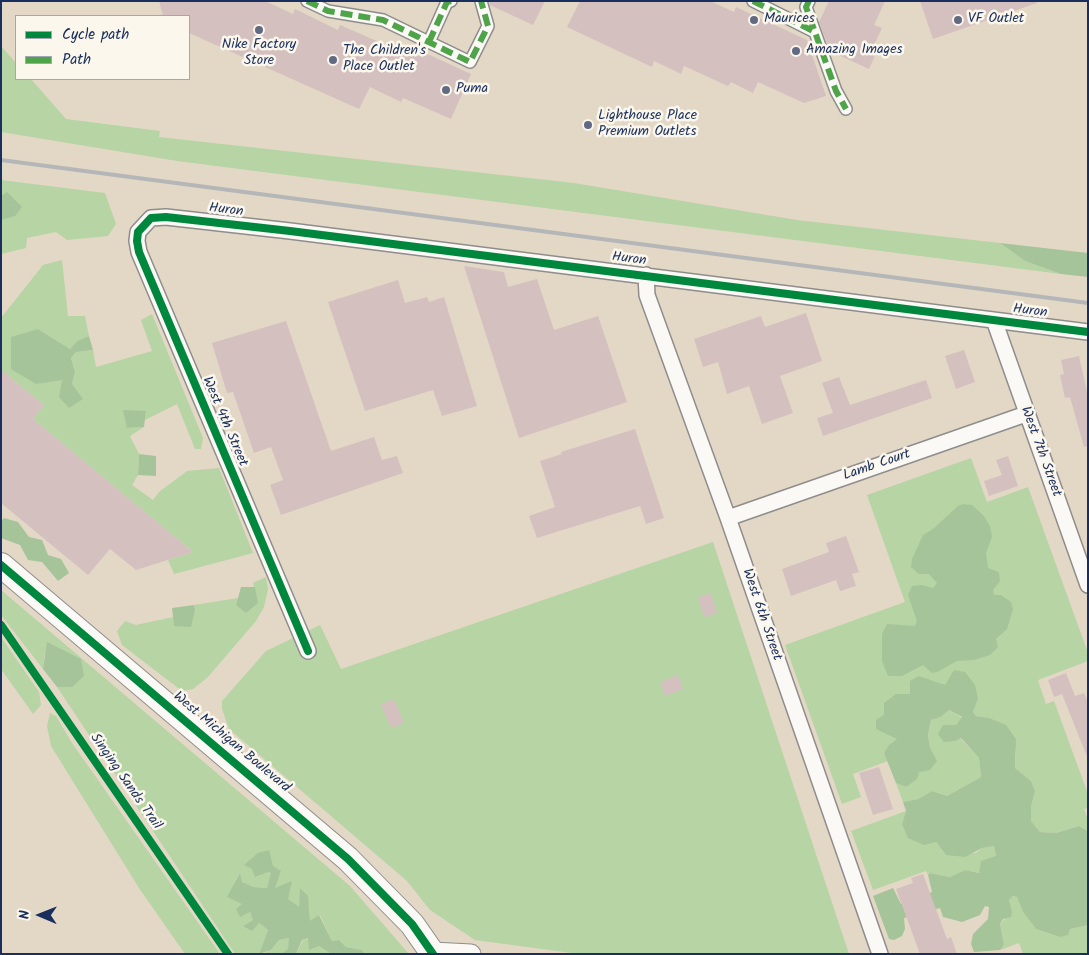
<!DOCTYPE html>
<style>
body{margin:0}
#map{position:relative;width:1089px;height:955px;overflow:hidden;background:#e3d8c6;font-family:Kalam,sans-serif}
canvas{display:block}
.frame{position:absolute;inset:0;border:2px solid #1b2f5e;pointer-events:none}
.legend{position:absolute;left:15px;top:15px;width:175px;height:65px;box-sizing:border-box;background:#fbf7ec;border:1px solid #a1a7b3;margin:0;padding:6px 9px;list-style:none;font-size:15px;color:#1b2f5e}
.legend li{display:flex;align-items:center;gap:10px;height:25px}
.legend b{width:25px;border:1px solid #a1a7b3}
.north{position:absolute;left:15px;top:890px;width:50px;height:50px;-webkit-text-stroke:4px #fbf7ec;paint-order:stroke;rotate:271deg;font-size:14px;font-weight:700;line-height:20px;text-align:center;color:#1b2f5e}
.north::after{content:'';display:block;margin:auto;width:18px;height:22px;background:#1b2f5e;clip-path:polygon(50% 0,100% 100%,50% 72%,0 100%)}
</style>
<div id="map">
<canvas width="1089" height="955"></canvas>
<div class="frame"></div>
<ul class="legend">
<li><b style="height:6px;background:#00873e"></b>Cycle path</li>
<li><b style="height:6px;background:#4fa44a"></b>Path</li>
</ul>
<div class="north">N</div>
</div>
<script>
const ctx = document.querySelector('canvas').getContext('2d');
ctx.lineJoin = 'round';
function paint(path, color) {
  ctx.fillStyle = color;
  ctx.fill(path, 'evenodd');
}
function poly(rows) {
  const path = new Path2D();
  for (const r of rows) {
    path.moveTo(r[0], r[1]);
    for (let i = 2; i < r.length; i += 2) path.lineTo(r[i], r[i + 1]);
  }
  return path;
}
function trace(path, color, width, dash) {
  ctx.strokeStyle = color;
  ctx.lineWidth = width;
  ctx.lineCap = dash ? 'butt' : 'round';
  ctx.setLineDash(dash || []);
  ctx.stroke(path);
}
function label(font, color, halo, rows, align = 'center') {
  ctx.font = font + ' Kalam,sans-serif';
  ctx.lineWidth = 5;
  ctx.setLineDash([]);
  ctx.textBaseline = 'middle';
  ctx.strokeStyle = halo;
  ctx.fillStyle = color;
  for (const [text, x, y, turn = 0] of rows) {
    ctx.save();
    ctx.translate(x, y);
    ctx.rotate((+turn || 0) * Math.PI / 180);
    ctx.textAlign = isNaN(turn) ? turn : align;
    if (halo) ctx.strokeText(text, 0, 0);
    ctx.fillText(text, 0, 0);
    ctx.restore();
  }
}
const green = poly([
 [1,46,16,63,16,79,31,79,66,119,160,131,159,137,574,183,797,220,1000,243,1025,261,1061,274,177,161,1,132],
 [1,180,105,193,116,224,108,236,67,240,56,232,27,238,26,248,1,254],
 [62,260,68,316,85,316,89,336,77,341,70,349,38,329,36,384,62,379,72,384,75,372,71,358,76,352,93,350,96,367,152,351,141,320,152,314,203,438,201,449,195,449,177,404,145,420,146,412,127,428,144,427,130,436,139,454,138,475,132,485,153,500,159,492,187,471,219,468,253,553,174,574,168,560,193,552,33,419,44,405,1,370,1,318,43,265],
 [971,458,987,502,1028,487,1088,653,1088,661,1038,680,1046,704,1054,701,1088,794,1088,808,1084,809,1088,820,1088,831,1079,826,1056,833,1040,832,1031,821,1031,807,1035,791,1031,781,1015,768,1016,751,989,718,976,716,973,712,978,699,919,676,910,694,897,739,884,753,888,761,853,774,861,797,842,804,785,645,905,602,867,495],
 [713,542,849,954,579,954,475,940,430,910,407,881,229,729,222,709,222,701,266,651,320,625,341,669],
 [266,577,268,589,264,607,256,621,208,677,193,689,182,691,122,645,117,631,125,621,136,625,173,617,174,626,195,610,194,605,238,598,236,605,258,603,253,583],
 [1,590,350,886,409,954,365,954,362,950,346,947,339,940,332,941,320,915,310,922,309,906,301,888,299,908,288,899,285,885,274,888,281,871,268,872,272,873,267,888,254,887,242,882,239,874,228,897,243,904,250,912,253,920,244,926,259,923,268,930,259,954,235,954,57,687,72,687,45,652,43,669,1,615],
 [1,637,39,692,41,705,33,714,1,669],
 [949,710,962,718,956,725,960,738,979,758,981,777,947,796,932,791,918,799,903,802,896,783,906,787,919,772,930,748,928,735,931,720,941,717],
 [50,713,56,716,72,743,220,954,185,954,139,888,51,746,47,726],
 [906,811,902,824,936,842,946,855,976,853,982,848,994,846,996,856,980,873,965,870,950,877,930,873,928,875,926,871,873,890,851,831],
 [1013,896,1017,897,1023,912,1036,929,1060,937,1070,929,1088,925,1088,954,1023,954,1019,943,1000,950,1004,943,1000,924,1012,911,1009,900],
 [290,938,288,950,281,954,262,954,271,950,279,940],
 [309,938,319,946,331,954,296,954,303,940]
]);
const forest = poly([
 [7,192,22,207,15,216,1,220,1,196],
 [1000,243,1088,253,1088,277,1061,274,1025,261],
 [38,329,70,349,77,341,89,336,93,350,76,352,71,358,75,372,72,384,83,399,69,408,59,397,62,380,36,384,11,369,11,337],
 [123,410,146,411,144,427,127,428],
 [139,454,156,456,156,476,138,475],
 [963,504,972,505,984,516,990,526,992,537,986,553,988,568,999,572,1000,581,993,590,994,595,1001,595,1011,602,1013,609,1007,629,996,639,998,647,990,655,974,660,957,661,937,672,932,673,923,665,902,676,888,676,882,661,882,634,887,624,915,626,917,621,908,595,912,586,922,585,933,588,937,583,929,574,919,574,911,567,912,559,923,535,933,529,958,506],
 [4,518,18,522,29,537,42,540,48,555,61,559,69,573,58,581,42,562,28,560,20,545,1,538,1,521],
 [241,587,255,587,258,603,246,613,236,605],
 [194,605,195,610,191,627,174,626,172,608],
 [47,642,81,659,84,676,72,687,57,687,43,669],
 [954,670,965,672,975,685,978,699,973,712,976,716,989,718,1006,725,1016,739,1015,768,1031,781,1035,791,1031,807,1031,821,1040,832,1056,833,1079,826,1088,831,1088,925,1070,929,1068,935,1060,937,1036,929,1023,912,1017,897,1013,896,1009,900,1012,911,1011,917,1003,919,1000,924,1004,944,1000,950,974,952,971,944,973,934,988,919,989,907,985,906,980,915,962,922,943,917,940,908,904,918,905,929,902,936,894,940,889,939,873,896,893,888,901,904,932,892,928,875,930,873,950,877,965,870,979,873,981,861,996,856,994,846,982,848,965,857,946,855,936,842,924,845,908,838,902,824,906,811,903,802,918,799,932,791,947,796,981,777,979,758,961,738,955,741,944,742,938,734,943,725,956,725,962,717,949,710,941,717,931,720,928,735,930,748,937,761,930,770,919,772,917,779,906,787,896,783,884,753,889,745,897,739,876,729,876,720,884,715,884,703,896,694,910,694,910,681,919,676,945,685],
 [269,850,273,866,281,871,275,888,292,881,288,899,299,907,300,888,308,896,310,921,319,915,332,941,339,940,346,947,362,950,365,954,331,954,319,946,309,950,308,938,302,940,296,954,281,954,288,949,289,938,279,940,271,950,259,954,268,930,259,923,252,931,243,926,253,920,250,912,240,917,236,909,242,904,227,897,240,873,242,882,254,887,267,888,271,873,268,872,255,877,252,869,244,865,258,853]
]);
const building = poly([
 [159,1,265,1,293,14,295,9,338,30,340,25,386,45,387,41,418,56,421,51,471,74,451,119,403,98,401,102,370,87,359,109,189,33,189,16,163,16],
 [489,1,545,1,533,25,490,5],
 [580,1,710,1,734,12,736,7,807,40,826,96,804,103,758,82,753,93,731,82,728,86,684,66,681,74,654,61,652,67,567,27],
 [829,1,885,1,874,25,882,28,872,49,877,51,869,69,830,51,819,22],
 [920,1,1036,1,1037,3,933,39],
 [464,266,504,272,508,287,537,279,554,330,598,316,627,402,519,438],
 [398,280,405,303,427,297,429,302,444,297,477,406,442,416,433,390,365,411,328,302],
 [806,313,822,361,780,376,793,413,762,424,749,386,727,394,718,362,703,367,694,339,761,316,765,327],
 [286,321,331,451,374,437,382,460,397,456,403,473,281,515,270,485,283,480,271,447,254,453,233,392,227,393,212,343],
 [964,350,975,382,956,389,945,356],
 [1079,356,1088,397,1088,446,1084,447,1070,397,1065,398,1060,375,1064,374,1061,360],
 [1,370,44,405,33,419,193,552,136,570,110,549,88,575,1,503],
 [839,377,850,405,926,380,932,398,823,436,817,418,833,413,822,383],
 [635,429,664,518,646,524,640,506,537,538,529,516,555,507,540,461,562,454,561,452],
 [1008,456,1018,486,989,496,984,481,1002,475,996,460],
 [846,536,859,572,852,574,856,586,840,591,836,580,791,596,782,569,829,552,826,543],
 [711,593,717,613,704,617,698,597],
 [1066,673,1075,696,1084,693,1088,702,1088,759,1062,694,1054,697,1048,680],
 [678,675,683,689,665,696,660,682],
 [394,699,404,723,391,728,381,704],
 [879,767,893,809,873,815,859,773],
 [923,874,947,939,951,937,957,954,920,954,896,889,913,883,911,878]
]);
const pedestrian = poly([
 [307,1,328,11,383,20,470,62,488,26,481,1],
 [753,1,815,32],
 [809,1,806,7,836,91,846,109],
 [429,42,447,2,451,1]
]);
const minor = poly([
 [646,275,647,295,728,518,880,954],
 [994,320,1088,585],
 [728,518,1026,414],
 [308,651,139,252,137,241,138,232,151,218,166,217,290,231,1088,332]
]);
const tertiary = poly([
 [432,952,471,954]
]);
const primary = poly([
 [1,565,348,859,412,924,433,954]
]);
const rail = poly([
 [1,160,1088,303]
]);
const quiet = poly([
 [307,1,328,11,383,20,470,62,488,26,481,1],
 [753,1,815,32],
 [809,1,806,7,836,91,846,109],
 [429,42,447,2,451,1]
]);
const cycleway = poly([
 [1,565,348,859,412,924,433,954],
 [1,625,228,954],
 [308,651,139,252,137,241,138,232,151,218,166,217,290,231,1088,332]
]);
const markers = [
 [754,20,5,"#616a82"],
 [958,20,5,"#616a82"],
 [259,30,5,"#616a82"],
 [796,51,5,"#616a82"],
 [333,60,5,"#616a82"],
 [446,90,5,"#616a82"],
 [588,125,5,"#616a82"]
];
const poiNames = [
 ["Maurices",764,20],
 ["VF Outlet",968,20],
 ["Nike Factory",259,46,"center"],
 ["Store",259,62,"center"],
 ["Amazing Images",806,51],
 ["The Children's",343,52],
 ["Place Outlet",343,68],
 ["Puma",456,90],
 ["Lighthouse Place",598,117],
 ["Premium Outlets",598,133]
];
const streetNames = [
 ["Huron",226,211,7],
 ["Huron",629,260,7],
 ["Huron",1030,312,7],
 ["West 4th Street",224,422,67],
 ["West 7th Street",1040,452,70],
 ["Lamb Court",877,466,-19],
 ["West 6th Street",761,615,71],
 ["West Michigan Boulevard",231,743,40],
 ["Singing Sands Trail",125,782,55]
];
paint(green, '#b6d4a4');
paint(forest, '#a6c499');
paint(building, '#d4c0bf');
trace(pedestrian, '#8f8d8c', 14);
trace(minor, '#8f8d8c', 18);
trace(tertiary, '#8f8d8c', 21);
trace(primary, '#8f8d8c', 26);
trace(pedestrian, '#fbf9f6', 11);
trace(minor, '#fbf9f6', 15);
trace(tertiary, '#fbf9f6', 19);
trace(primary, '#fbf9f6', 24);
trace(rail, '#b5b6b8', 4);
trace(quiet, '#4fa44a', 6, [12, 6]);
trace(cycleway, '#00873e', 8);
for (const [x, y, r, color] of markers) {
  const dot = new Path2D();
  dot.arc(x, y, r, 0, 2 * Math.PI);
  ctx.fillStyle = color;
  ctx.fill(dot);
  trace(dot, '#fbf7ec', 2);
}
label('14px', '#1b2f5e', '#fbf7ec', poiNames, 'left');
label('14px', '#1b2f5e', '#fbf7ec', streetNames);
</script>
